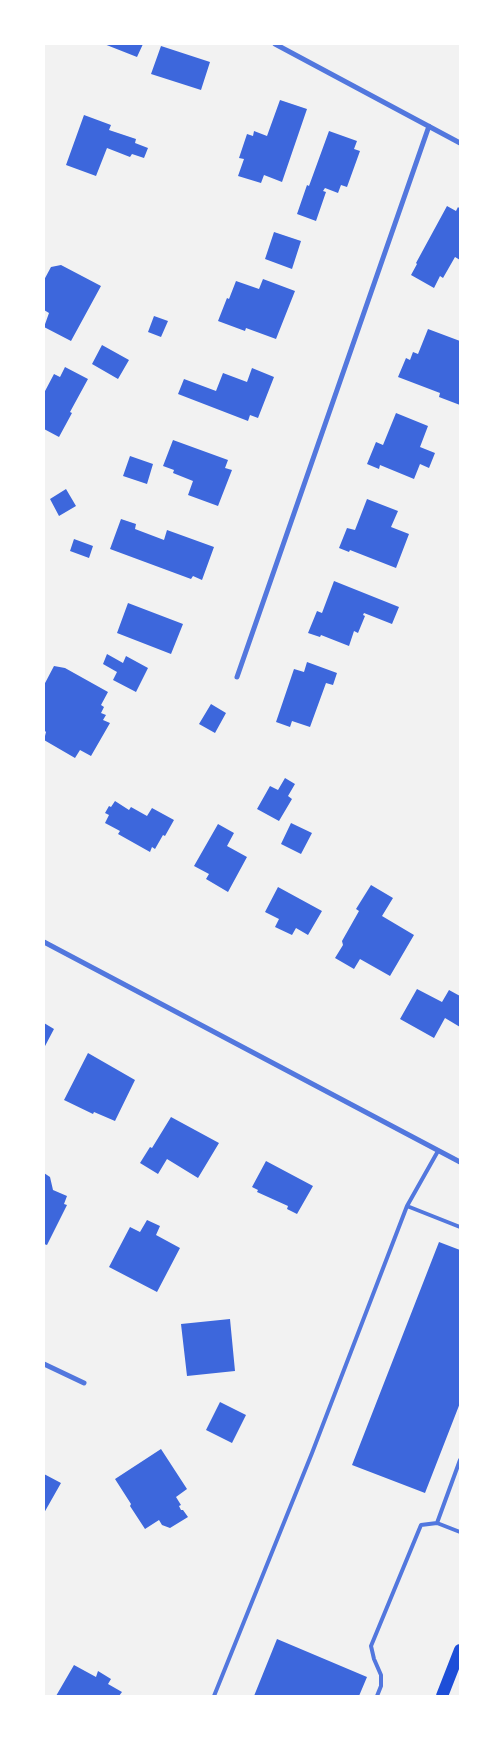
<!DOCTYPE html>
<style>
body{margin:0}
#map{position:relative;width:504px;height:1740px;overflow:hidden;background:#f2f2f2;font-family:Barlow,sans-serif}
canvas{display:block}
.frame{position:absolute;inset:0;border:45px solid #fff;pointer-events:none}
</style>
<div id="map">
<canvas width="504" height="1740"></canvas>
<div class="frame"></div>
</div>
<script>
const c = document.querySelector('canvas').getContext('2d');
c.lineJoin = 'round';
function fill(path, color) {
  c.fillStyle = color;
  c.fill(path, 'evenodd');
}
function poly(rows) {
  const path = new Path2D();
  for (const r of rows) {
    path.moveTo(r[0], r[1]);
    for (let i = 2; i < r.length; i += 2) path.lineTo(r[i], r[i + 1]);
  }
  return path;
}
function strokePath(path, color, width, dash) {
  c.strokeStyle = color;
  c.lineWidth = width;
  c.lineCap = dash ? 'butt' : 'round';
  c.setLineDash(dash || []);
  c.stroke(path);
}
const building = poly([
 [104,44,143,44,137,57],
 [161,46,210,62,201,90,151,74],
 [280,100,307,109,282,182,264,175,261,183,238,176,244,159,239,158,247,134,253,136,254,131,267,136],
 [84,115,111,125,109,130,136,139,135,143,148,148,144,158,132,154,130,157,107,148,96,176,66,165],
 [329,131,357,141,354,149,360,151,347,187,341,185,338,193,325,188,323,191,326,192,316,221,297,214,307,185,309,186],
 [447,206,456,211,458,207,460,209,460,260,455,257,443,278,440,276,434,288,411,275,417,264,416,263],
 [274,232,301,241,292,269,265,259],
 [61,265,101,286,71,341,44,327,49,313,44,310,44,280,51,267],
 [263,279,295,291,276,339,246,328,245,331,218,321,227,298,229,299,236,281,259,289],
 [154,316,168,321,161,337,148,332],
 [428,329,460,341,460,405,439,397,440,393,398,377,406,358,410,360,413,352,418,354],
 [102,345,129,360,118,379,92,364],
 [65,367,88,379,70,412,72,413,59,437,44,429,44,393,54,374,60,377],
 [252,368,274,377,258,418,250,415,248,421,178,394,184,379,216,391,223,373,247,382],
 [396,413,428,426,420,447,435,453,429,468,420,464,414,479,380,465,379,469,367,464,376,442,383,445],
 [173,440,228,460,225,468,232,470,218,506,188,495,193,481,173,473,174,470,163,466],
 [130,456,153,464,147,484,123,476],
 [66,489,76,506,59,516,50,499],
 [367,499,398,511,391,527,409,534,396,568,350,550,349,552,339,548,347,528,355,530],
 [121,519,136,524,135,529,164,540,167,530,214,547,202,580,193,576,191,579,110,549],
 [74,539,93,546,89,558,70,551],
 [334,581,399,607,392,624,364,613,363,615,365,616,358,633,354,631,349,646,321,635,320,637,308,633,317,611,322,613],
 [128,603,183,624,171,654,117,633],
 [107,654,123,663,126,656,148,668,136,692,113,680,117,672,103,664],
 [307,662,337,673,333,685,326,683,310,727,292,721,290,727,276,722,294,669,304,672],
 [54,666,65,668,108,692,101,705,104,707,101,713,106,715,103,720,110,723,91,756,80,750,75,758,44,740,46,732,44,730,44,685],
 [211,704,226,713,215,733,199,724],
 [285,778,295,784,288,796,292,799,279,821,257,809,270,786,278,790],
 [115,801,129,810,131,807,147,816,152,808,174,820,165,836,163,835,155,849,152,847,150,852,118,834,120,831,105,823,109,815,105,813,109,806,111,807],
 [291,823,312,833,301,854,281,844],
 [218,824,234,833,227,846,247,857,228,892,206,879,209,874,194,866],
 [371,885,393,898,382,916,414,935,390,976,360,959,354,969,335,958,343,945,342,941,359,911,356,909],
 [278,887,322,911,308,935,296,928,292,935,275,927,279,919,265,912],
 [417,989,442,1002,449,990,460,996,460,1027,445,1018,434,1038,400,1019],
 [44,1023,54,1029,44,1048],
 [88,1053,135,1080,115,1121,94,1112,93,1114,64,1100],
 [171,1117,219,1143,198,1178,167,1159,158,1174,140,1163,150,1147,152,1148],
 [266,1161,313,1186,297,1214,287,1209,288,1206,257,1192,258,1190,252,1187],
 [44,1173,50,1177,53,1190,67,1196,64,1204,67,1205,47,1245,44,1244],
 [147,1220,160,1226,156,1235,180,1248,157,1292,109,1267,130,1227,140,1232],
 [439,1242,460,1250,460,1403,425,1493,352,1465],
 [230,1319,235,1371,187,1376,181,1324],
 [220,1402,246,1415,232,1443,206,1430],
 [161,1449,187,1489,176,1497,181,1505,179,1506,181,1510,183,1510,188,1517,170,1528,162,1525,159,1520,145,1529,130,1506,131,1504,115,1479],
 [44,1474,61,1483,44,1513],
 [277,1639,367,1677,359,1696,254,1696],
 [74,1665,96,1677,98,1671,111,1679,108,1684,122,1692,119,1696,56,1696]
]);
const service = poly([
 [407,1206,460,1227],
 [437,1523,460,1460],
 [214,1696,312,1453,407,1206,438,1151],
 [377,1696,381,1686,381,1675,374,1659,371,1646,421,1525,437,1523,460,1532]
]);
const minor = poly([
 [275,44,460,143],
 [237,677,429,126],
 [44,942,460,1162],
 [44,1364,84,1383]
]);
const primary = poly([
 [442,1696,460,1650]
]);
fill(building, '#3d67dc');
strokePath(service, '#5277de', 4);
strokePath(minor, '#5277de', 5);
strokePath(primary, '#1d4ed8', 12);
</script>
